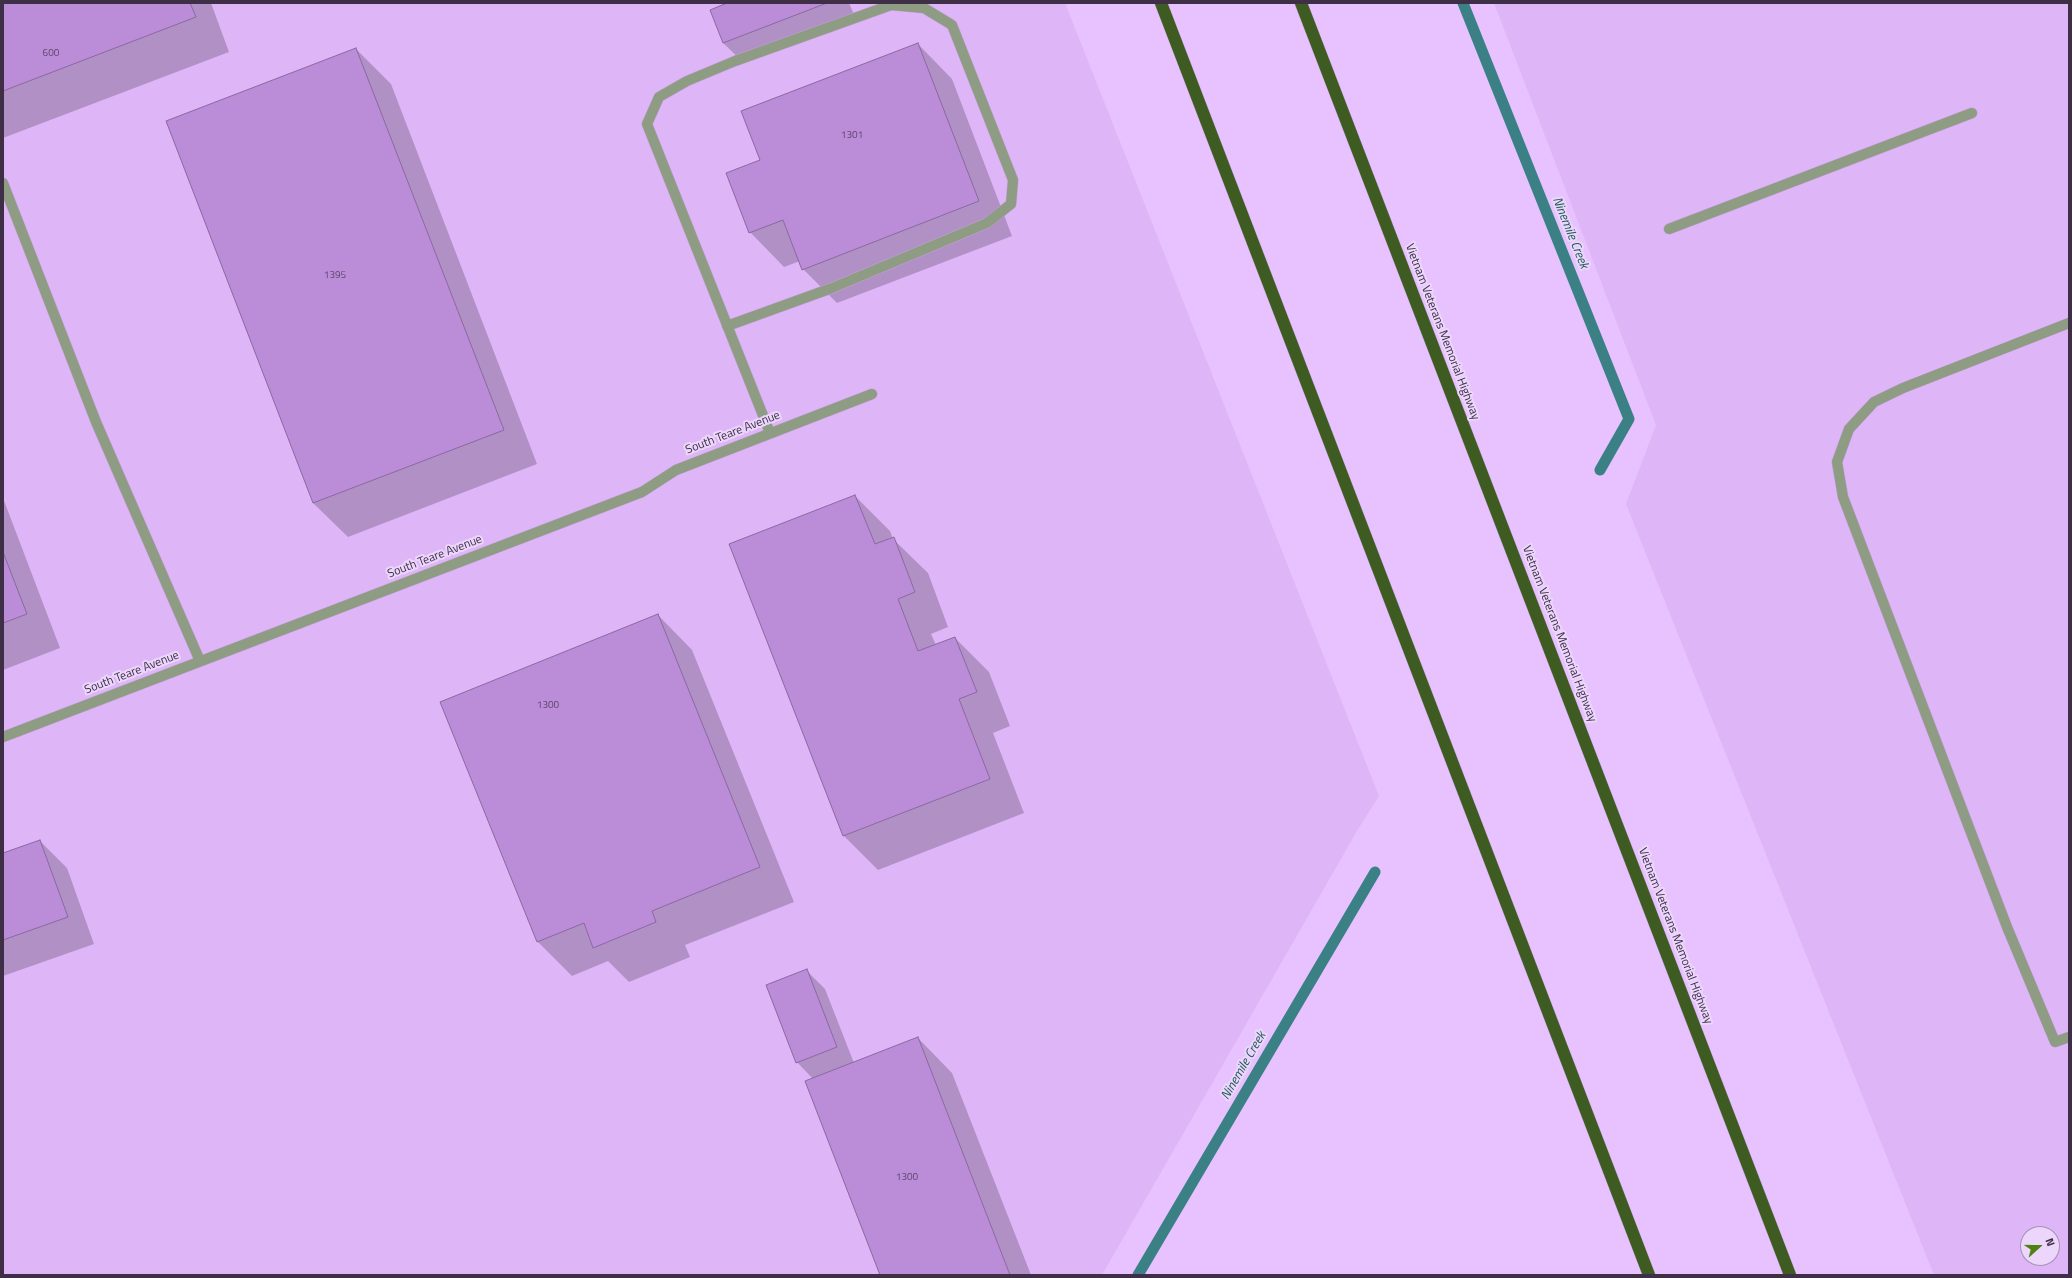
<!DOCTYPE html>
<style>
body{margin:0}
#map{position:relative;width:2072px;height:1278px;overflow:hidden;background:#e7c2ff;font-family:"Titillium Web",sans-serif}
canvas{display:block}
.frame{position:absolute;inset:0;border:4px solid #3e2f47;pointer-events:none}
.north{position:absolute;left:2020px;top:1226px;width:40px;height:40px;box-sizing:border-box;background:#ecd6fb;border:1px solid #a693b3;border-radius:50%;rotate:69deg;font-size:11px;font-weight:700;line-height:16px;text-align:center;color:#3e2f47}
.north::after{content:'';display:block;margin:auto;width:14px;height:18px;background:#4f8112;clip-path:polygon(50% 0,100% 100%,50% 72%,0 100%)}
</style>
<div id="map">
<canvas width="2072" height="1278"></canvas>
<div class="frame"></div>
<div class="north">N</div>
</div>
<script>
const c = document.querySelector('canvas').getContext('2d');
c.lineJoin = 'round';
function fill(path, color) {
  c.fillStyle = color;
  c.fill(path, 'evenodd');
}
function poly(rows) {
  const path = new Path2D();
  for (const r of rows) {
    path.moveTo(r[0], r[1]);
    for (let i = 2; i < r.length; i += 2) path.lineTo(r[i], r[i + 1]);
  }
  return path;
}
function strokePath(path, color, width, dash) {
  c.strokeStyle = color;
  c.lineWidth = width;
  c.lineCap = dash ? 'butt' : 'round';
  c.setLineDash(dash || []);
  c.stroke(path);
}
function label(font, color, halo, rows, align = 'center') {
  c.font = font + ' "Titillium Web",sans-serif';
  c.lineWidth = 4;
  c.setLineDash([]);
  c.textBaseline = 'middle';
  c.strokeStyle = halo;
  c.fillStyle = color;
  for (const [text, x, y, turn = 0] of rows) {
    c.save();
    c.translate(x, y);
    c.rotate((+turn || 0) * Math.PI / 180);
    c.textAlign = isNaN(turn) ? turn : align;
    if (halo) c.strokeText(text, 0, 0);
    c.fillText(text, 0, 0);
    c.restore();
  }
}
const built = poly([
 [3,3,1065,3,1379,796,1357,831,1102,1275,3,1275],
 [1494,3,2069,3,2069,1275,1934,1275,1626,504,1656,425],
 [2028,1234,2052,1234,2052,1258,2028,1258]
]);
const shadow = poly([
 [3,3,211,3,229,52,3,138],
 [721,3,849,3,855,17,742,61,723,43,723,5],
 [918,44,952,79,1012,236,837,303,803,269,800,261,784,267,750,232,761,161],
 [356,49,391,84,537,464,348,537,313,503],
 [855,496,890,531,893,539,928,573,948,627,931,634,936,645,955,638,989,672,1010,726,993,733,1024,813,878,870,844,836],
 [3,498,60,648,3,670],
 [658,615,692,650,794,902,685,945,690,957,629,982,608,961,572,976,538,942],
 [40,841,67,868,94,944,3,976,3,854],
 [807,971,825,989,854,1063,918,1038,952,1073,1031,1275,881,1275,813,1079,797,1062]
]);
const stream = poly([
 [1463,3,1629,419,1600,470],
 [1138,1275,1375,872]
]);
const building = poly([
 [3,3,190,3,196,17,3,91,3,3],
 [727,3,827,3,723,43,710,10,727,3],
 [918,43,979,201,802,270,783,220,749,233,726,173,760,160,741,111,918,43],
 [356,48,504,430,313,503,166,121,356,48],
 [855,495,875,544,894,537,915,592,898,599,918,651,955,637,977,692,959,699,990,779,843,836,729,544,855,495],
 [3,552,27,614,3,623,3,552],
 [658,614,760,867,652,911,656,922,593,948,584,923,537,942,440,702,658,614],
 [40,840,68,917,3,940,3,853,40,840],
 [807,969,837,1047,796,1063,766,985,807,969],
 [918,1037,1010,1275,880,1275,805,1081,918,1037]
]);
const lane = poly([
 [3,183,96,422,200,661],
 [1669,229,1972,113],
 [2069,323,1903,388,1874,402,1849,429,1837,462,1843,497,2007,927,2055,1042,2069,1037],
 [727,326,832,288,987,223,1011,204,1013,180,952,25,924,8,891,5,735,61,687,81,659,97,647,124,770,433]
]);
const street = poly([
 [3,737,642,492,676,470,872,394]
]);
const highway = poly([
 [1161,3,1649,1275],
 [1301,3,1790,1275]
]);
const numberNames = [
 ["600",51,54],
 ["1301",852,136],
 ["1395",335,276],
 ["1300",548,706],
 ["1300",907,1178]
];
const streetNames = [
 ["Vietnam Veterans Memorial Highway",1442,332,69],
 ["South Teare Avenue",733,433,-21],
 ["South Teare Avenue",435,557,-21],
 ["Vietnam Veterans Memorial Highway",1559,634,69],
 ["South Teare Avenue",132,673,-21],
 ["Vietnam Veterans Memorial Highway",1675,936,69]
];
const waterNames = [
 ["Ninemile Creek",1570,233,68],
 ["Ninemile Creek",1244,1066,-60]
];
fill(built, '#deb5f7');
fill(shadow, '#0003');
strokePath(stream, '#3a8085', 11);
fill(building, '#bb8cd8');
strokePath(building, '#8c69a1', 1);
strokePath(lane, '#c2a2d7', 11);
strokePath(street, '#c2a2d7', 11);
strokePath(highway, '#c2a2d7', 13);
strokePath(lane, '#8d9c82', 10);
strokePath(street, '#8d9c82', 10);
strokePath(highway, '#3e5c22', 12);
label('10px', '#5d466b', null, numberNames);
label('12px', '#3e2f47', '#ecd6fb', streetNames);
label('italic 13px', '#215b5a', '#ecd6fb', waterNames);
</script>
